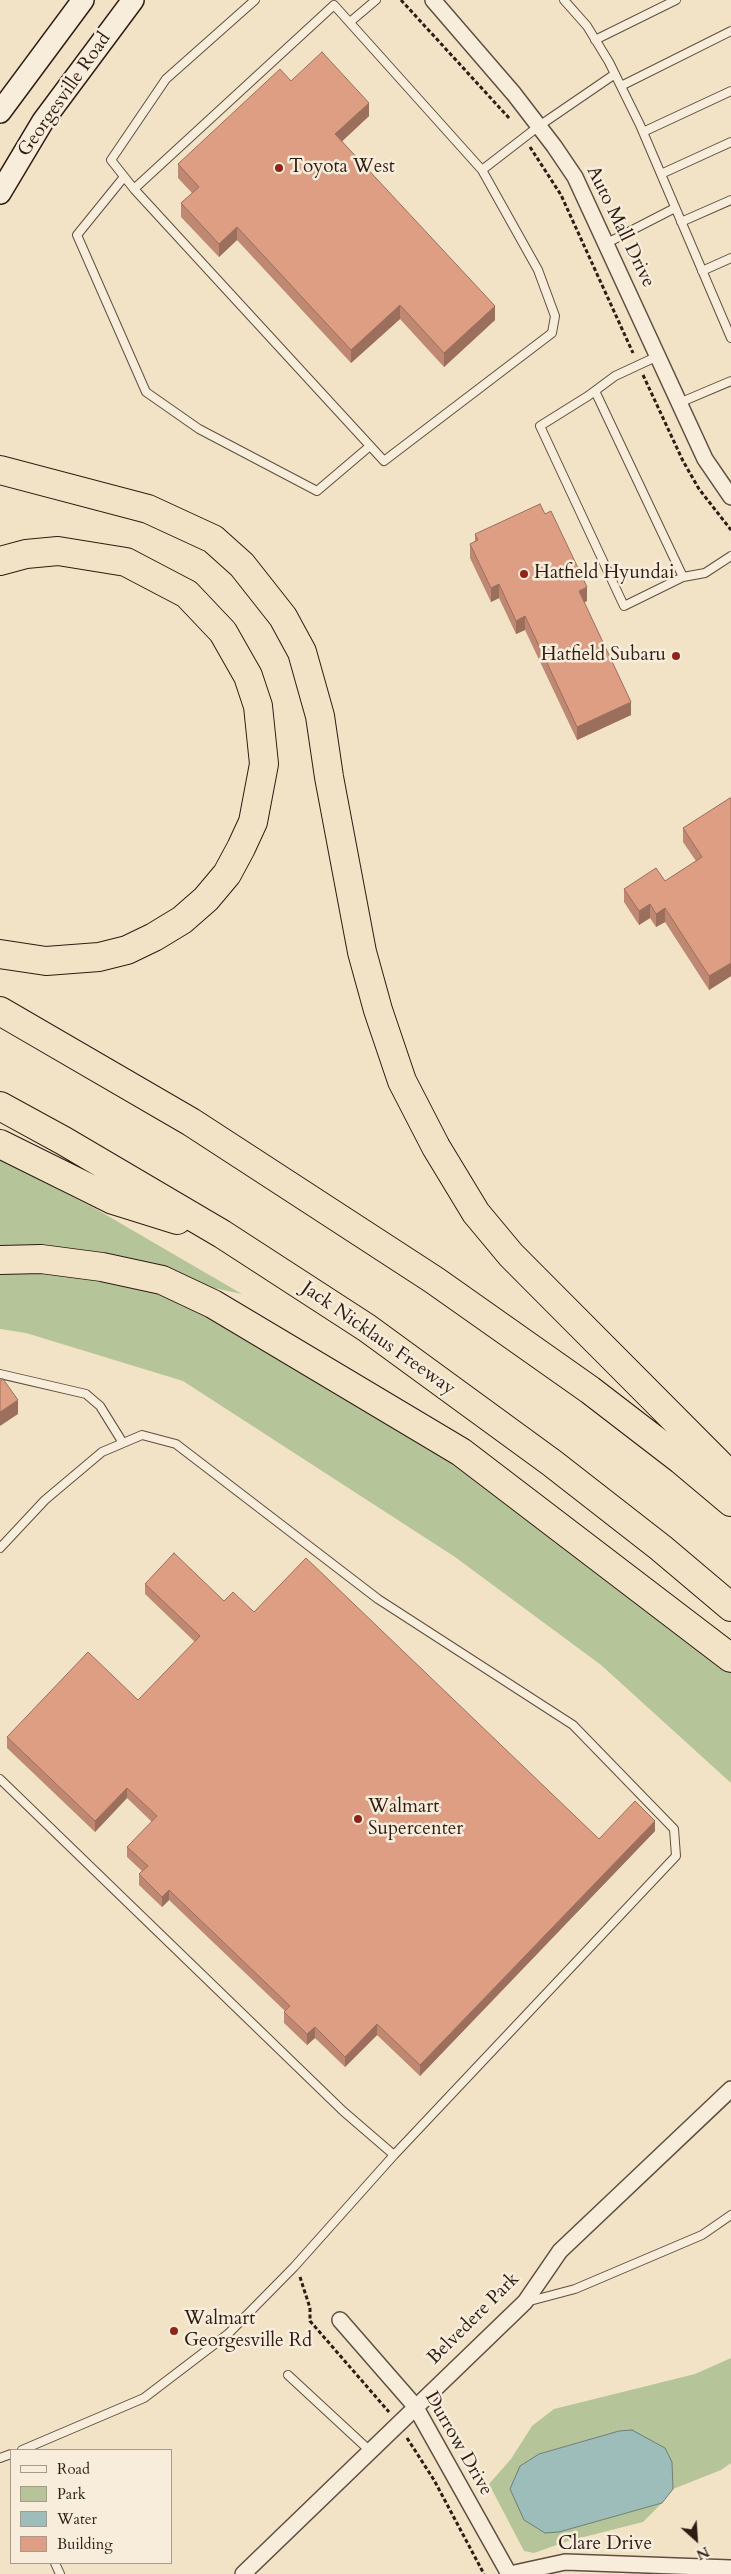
<!DOCTYPE html>
<style>
body{margin:0}
#map{position:relative;width:731px;height:2574px;overflow:hidden;background:#f2e3c6;font-family:Cardo,serif}
canvas{display:block}
.legend{position:absolute;left:10px;top:2449px;width:162px;height:115px;box-sizing:border-box;background:#f7edda;border:1px solid #a7998b;margin:0;padding:6px 9px;list-style:none;font-size:15px;color:#2f1c14}
.legend li{display:flex;align-items:center;gap:10px;height:25px}
.legend b{width:25px;border:1px solid #a7998b}
.north{position:absolute;left:671px;top:2514px;width:50px;height:50px;-webkit-text-stroke:4px #f7edda;paint-order:stroke;rotate:154deg;font-size:14px;font-weight:700;line-height:20px;text-align:center;color:#2f1c14}
.north::after{content:'';display:block;margin:auto;width:18px;height:22px;background:#2f1c14;clip-path:polygon(50% 0,100% 100%,50% 72%,0 100%)}
</style>
<div id="map">
<canvas width="731" height="2574"></canvas>
<ul class="legend">
<li><b style="height:6px;background:#f7edda"></b>Road</li>
<li><b style="height:14px;background:#b6c599"></b>Park</li>
<li><b style="height:14px;background:#9cbdb9"></b>Water</li>
<li><b style="height:14px;background:#dd9e84"></b>Building</li>
</ul>
<div class="north">N</div>
</div>
<script>
const c = document.querySelector('canvas').getContext('2d');
c.lineJoin = 'round';
function fill(path, color) {
  c.fillStyle = color;
  c.fill(path, 'evenodd');
}
function poly(rows) {
  const path = new Path2D();
  for (const r of rows) {
    path.moveTo(r[0], r[1]);
    for (let i = 2; i < r.length; i += 2) path.lineTo(r[i], r[i + 1]);
  }
  return path;
}
function strokePath(path, color, width, dash) {
  c.strokeStyle = color;
  c.lineWidth = width;
  c.lineCap = dash ? 'butt' : 'round';
  c.setLineDash(dash || []);
  c.stroke(path);
}
function label(font, color, halo, rows, align = 'center') {
  c.font = font + ' Cardo,serif';
  c.lineWidth = 5;
  c.setLineDash([]);
  c.textBaseline = 'middle';
  c.strokeStyle = halo;
  c.fillStyle = color;
  for (const [text, x, y, turn = 0] of rows) {
    c.save();
    c.translate(x, y);
    c.rotate((+turn || 0) * Math.PI / 180);
    c.textAlign = isNaN(turn) ? turn : align;
    if (halo) c.strokeText(text, 0, 0);
    c.fillText(text, 0, 0);
    c.restore();
  }
}
const green = poly([
 [0,1160,96,1209,242,1294,186,1282,0,1250],
 [0,1269,54,1271,128,1282,195,1305,414,1436,575,1550,731,1673,731,1783,601,1665,455,1557,183,1381,26,1333,0,1329],
 [731,2358,731,2463,721,2470,673,2489,672,2462,632,2430,619,2431,539,2454,559,2532,662,2503,643,2522,568,2541,534,2553,524,2551,489,2484,511,2459,532,2426,554,2409,695,2374]
]);
const water = poly([
 [632,2430,665,2448,672,2462,673,2489,662,2503,559,2532,545,2533,524,2520,510,2489,520,2466,539,2454,619,2431,632,2430]
]);
const path = poly([
 [401,0,509,118],
 [530,147,561,195,633,353],
 [643,375,683,461,699,489,731,530],
 [300,2277,310,2308,310,2321,389,2412],
 [407,2438,434,2480,484,2574]
]);
const service = poly([
 [564,0,587,26,609,62,640,125,731,338],
 [350,22,376,0],
 [595,40,676,0],
 [621,86,731,31],
 [643,132,731,91],
 [482,170,334,5,134,189,384,461,552,333,555,316,538,270,482,170,539,126,615,74],
 [661,174,731,142],
 [124,177,77,235,146,392,199,429,317,491,370,446],
 [134,189,111,160,166,79,255,0],
 [681,222,731,200],
 [607,243,675,208],
 [702,271,731,258],
 [658,356,615,376,588,396,540,426,624,606,683,577,705,573,731,556],
 [595,391,683,577],
 [679,403,731,381],
 [0,1374,86,1394,100,1406,123,1443],
 [0,1548,45,1500,102,1452,142,1435,176,1444,378,1599,573,1725,674,1829,676,1856,394,2155,294,2267,228,2334,144,2398,22,2450],
 [0,1779,343,2111,394,2155],
 [526,2302,575,2289,702,2235,731,2215],
 [288,2375,369,2450],
 [0,2458,11,2454],
 [55,2563,60,2574]
]);
const minor = poly([
 [433,0,514,94,554,146,575,177,705,459,731,497],
 [340,2320,415,2406,509,2574],
 [243,2574,525,2302,560,2251,731,2089],
 [510,2574,565,2562,731,2568]
]);
const secondary = poly([
 [0,112,83,0],
 [0,193,43,121,133,0]
]);
const motorway = poly([
 [0,470,148,509,213,539,242,565,283,617,302,652,320,716,329,777,362,952,378,1010,402,1081,436,1147,476,1213,511,1255,731,1476],
 [0,561,26,554,58,551,126,562,187,594,223,632,248,676,258,706,264,764,253,822,241,848,227,874,206,899,182,920,154,937,127,950,99,957,46,961,0,954],
 [0,1011,191,1122,434,1280,590,1390,681,1460,731,1502],
 [0,1106,64,1141,222,1234,367,1328,552,1463,661,1548,731,1607],
 [0,1144,113,1200,177,1220],
 [0,1260,41,1259,102,1267,162,1280,213,1304,461,1452,731,1658]
]);
const wall = poly([
 [291,81,369,116,342,141,495,320,444,367,400,319,351,363,237,240,219,257,181,217,181,203,192,193,178,178,178,164],
 [475,534,587,601,584,602,631,715,577,740,525,630,516,634,499,598,491,602,470,558,470,544,475,542],
 [731,799,731,976,709,990,665,922,656,927,650,918,639,925,624,902,624,889,665,881,696,861,683,842,683,828],
 [145,1584,224,1601,254,1612,599,1839,655,1831,420,2076,377,2035,345,2067,315,2038,307,2045,284,2023,284,2012,285,2011,169,1900,162,1907,139,1885,139,1874,142,1871,127,1857,127,1847,152,1822,127,1798,95,1832,7,1748,7,1737,138,1700,195,1642,145,1594]
]);
const shadedWall = poly([
 [369,103,369,116,335,148,335,134],
 [237,227,237,240,219,257,219,244],
 [400,305,400,319,351,363,351,350],
 [495,306,495,320,444,367,444,353],
 [499,584,499,598,491,602,491,588],
 [587,587,587,601,579,605,579,591],
 [525,616,525,630,516,634,516,621],
 [631,702,631,715,577,740,577,727],
 [650,904,650,918,639,925,639,911],
 [665,908,665,922,656,927,656,914],
 [731,963,731,976,709,990,709,976],
 [18,1400,18,1414,0,1426,0,1412],
 [127,1788,127,1798,95,1832,95,1821],
 [655,1821,655,1831,420,2076,420,2065],
 [169,1890,169,1900,162,1907,162,1897],
 [377,2024,377,2035,345,2067,345,2057],
 [315,2027,315,2038,307,2045,307,2034]
]);
const building = poly([
 [322,52,369,103,335,134,495,306,444,353,400,305,351,350,237,227,219,244,181,203,199,187,178,164,280,69,291,81,322,52],
 [540,504,545,514,551,511,587,587,579,591,631,702,577,727,525,616,516,621,499,584,491,588,470,544,478,540,475,534,540,504],
 [730,798,731,799,731,963,709,976,665,908,656,914,650,904,639,911,624,889,656,868,665,881,702,857,683,828,730,798],
 [3,1379,18,1400,0,1412,0,1381,3,1379],
 [174,1553,224,1601,233,1592,254,1612,306,1558,599,1839,635,1801,655,1821,420,2065,377,2024,345,2057,315,2027,307,2034,284,2012,290,2006,169,1890,162,1897,139,1874,148,1866,127,1847,157,1816,127,1788,95,1821,7,1737,88,1652,138,1700,200,1636,145,1584,174,1553]
]);
const markers = [
 [279,168,5,"#8f2418"],
 [524,574,5,"#8f2418"],
 [676,656,5,"#8f2418"],
 [358,1819,5,"#8f2418"],
 [174,2331,5,"#8f2418"]
];
const streetNames = [
 ["Georgesville Road",65,95,-55],
 ["Auto Mall Drive",620,227,64],
 ["Jack Nicklaus Freeway",378,1339,35],
 ["Belvedere Park",474,2319,-45],
 ["Durrow Drive",458,2444,60],
 ["Clare Drive",605,2545]
];
const poiNames = [
 ["Toyota West",289,168],
 ["Hatfield Hyundai",534,574],
 ["Hatfield Subaru",666,656,"right"],
 ["Walmart",368,1808],
 ["Supercenter",368,1830],
 ["Walmart",184,2320],
 ["Georgesville Rd",184,2342]
];
fill(green, '#b6c599');
fill(water, '#9cbdb9');
strokePath(water, '#707d77', 1);
strokePath(service, '#604e40', 10);
strokePath(minor, '#604e40', 18);
strokePath(secondary, '#2f1c14', 24);
strokePath(motorway, '#2f1c14', 30);
strokePath(path, '#2f1c14', 3, [4, 2.5]);
strokePath(service, '#f7edda', 8);
strokePath(minor, '#f7edda', 15);
strokePath(secondary, '#f7edda', 21);
strokePath(motorway, '#f2e3c6', 28);
fill(wall, '#be8872');
fill(shadedWall, '#9b6f5c');
fill(building, '#dd9e84');
strokePath(building, '#9b6f5c', 1);
for (const [x, y, r, color] of markers) {
  const dot = new Path2D();
  dot.arc(x, y, r, 0, 2 * Math.PI);
  c.fillStyle = color;
  c.fill(dot);
  strokePath(dot, '#f7edda', 2);
}
label('19px', '#2f1c14', '#f7edda', streetNames);
label('19px', '#2f1c14', '#f7edda', poiNames, 'left');
</script>
